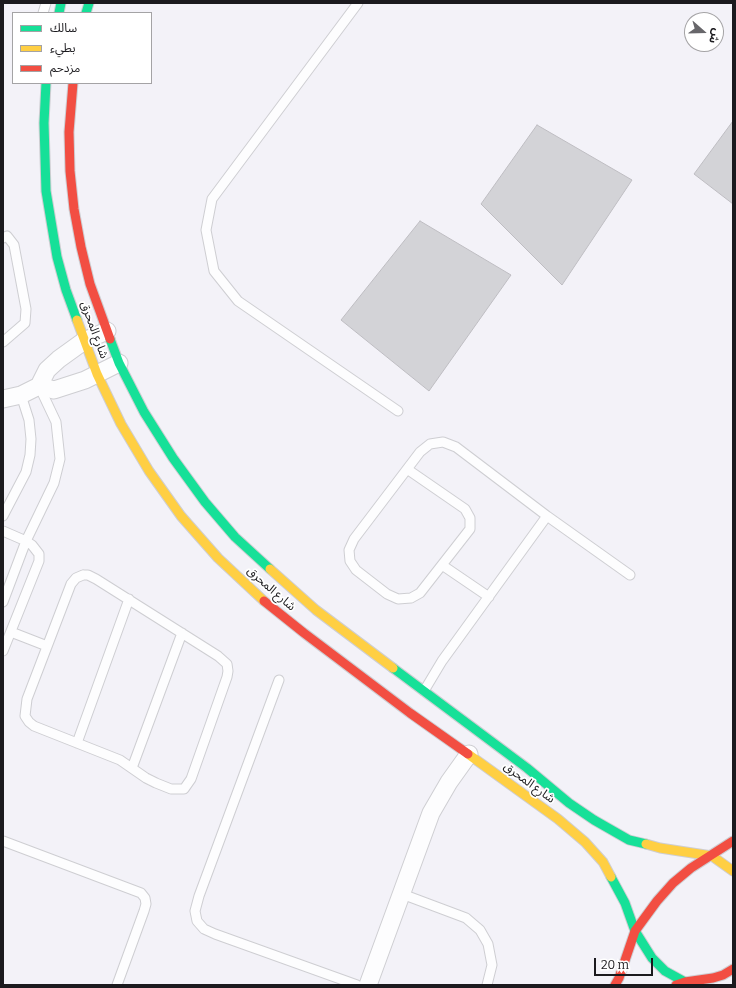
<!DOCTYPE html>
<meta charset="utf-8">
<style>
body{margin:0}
#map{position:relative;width:736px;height:988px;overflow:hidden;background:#f3f2f8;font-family:Bitter,"Noto Sans Arabic",serif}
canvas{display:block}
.frame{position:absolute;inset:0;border:4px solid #1b1a1e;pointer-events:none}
.legend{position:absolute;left:12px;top:12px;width:140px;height:72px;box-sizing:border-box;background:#fff;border:1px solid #a4a3a5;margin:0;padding:5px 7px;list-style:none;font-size:12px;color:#1b1a1e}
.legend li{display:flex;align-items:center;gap:8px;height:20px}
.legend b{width:20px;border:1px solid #a4a3a5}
.north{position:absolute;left:684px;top:12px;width:40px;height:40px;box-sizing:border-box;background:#fff;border:1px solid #a4a3a5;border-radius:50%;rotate:110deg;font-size:11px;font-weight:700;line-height:16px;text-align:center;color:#1b1a1e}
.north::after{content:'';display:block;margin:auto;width:14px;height:18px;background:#67666a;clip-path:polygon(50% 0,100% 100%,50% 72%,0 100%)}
.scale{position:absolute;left:594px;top:958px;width:59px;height:18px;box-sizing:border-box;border:2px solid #1b1a1e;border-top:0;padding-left:5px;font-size:12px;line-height:14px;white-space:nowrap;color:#1b1a1e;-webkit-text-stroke:3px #fff;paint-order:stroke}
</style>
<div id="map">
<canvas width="736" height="988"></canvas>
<div class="frame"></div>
<ul class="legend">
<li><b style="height:5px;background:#16e098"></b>سالك</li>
<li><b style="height:5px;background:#ffcf43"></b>بطيء</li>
<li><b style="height:5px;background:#f24e42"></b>مزدحم</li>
</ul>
<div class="north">ش</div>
<div class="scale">20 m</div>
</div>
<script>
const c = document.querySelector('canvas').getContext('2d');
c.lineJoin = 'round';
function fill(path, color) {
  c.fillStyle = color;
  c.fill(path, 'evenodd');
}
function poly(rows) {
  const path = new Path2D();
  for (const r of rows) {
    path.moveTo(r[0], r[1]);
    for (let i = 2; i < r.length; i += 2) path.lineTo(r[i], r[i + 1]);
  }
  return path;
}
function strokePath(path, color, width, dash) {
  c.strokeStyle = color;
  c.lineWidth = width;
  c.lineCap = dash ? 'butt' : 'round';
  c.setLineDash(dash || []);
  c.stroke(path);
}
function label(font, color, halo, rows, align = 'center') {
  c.font = font + ' Bitter,"Noto Sans Arabic",serif';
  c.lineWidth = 3.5;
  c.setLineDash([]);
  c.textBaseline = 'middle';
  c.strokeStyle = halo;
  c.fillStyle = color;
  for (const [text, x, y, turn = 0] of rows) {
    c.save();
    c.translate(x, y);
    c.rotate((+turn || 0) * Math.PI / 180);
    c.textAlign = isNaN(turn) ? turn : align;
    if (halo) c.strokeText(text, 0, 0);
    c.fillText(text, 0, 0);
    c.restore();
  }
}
const building = poly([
 [733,121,733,204,694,174,733,121],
 [537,125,632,180,562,285,481,204,537,125],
 [420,221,511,275,429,391,341,320,420,221]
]);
const lane = poly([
 [358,3,212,199,206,230,214,271,238,301,398,411],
 [43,13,46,3],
 [3,238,7,236,14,245,26,309,25,323,3,342],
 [407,469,465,509,470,518,470,529,420,593,411,598,398,599,387,594,356,570,350,561,349,550,354,539,420,452,430,444,443,442,456,447,547,516,630,575],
 [3,516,26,472,30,455,31,439,29,420,21,395],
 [3,531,26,541,32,545,39,554,39,561,3,651],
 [442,565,489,597],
 [83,575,88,575,96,579,218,656,227,664,228,671,227,677,191,779,184,789,171,789,156,783,146,778,120,760,34,726,29,722,25,716,27,699,71,584,76,578,83,575],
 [3,602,26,541,54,483,60,459,56,422,39,386],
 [11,632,47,646],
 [279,680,199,896,195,911,197,921,204,929,215,934,357,985],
 [424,691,442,661,547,516],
 [77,743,129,599],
 [132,768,182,633],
 [3,841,141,893,145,898,146,904,144,911,117,985],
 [402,894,466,918,480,930,488,944,492,965,487,985]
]);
const street = poly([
 [39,386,54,390,85,380,119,363],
 [3,399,21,395,39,386,47,370,59,359,84,341,107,331],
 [368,985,431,813,449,782,469,754]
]);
const fast = poly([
 [59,13,61,3],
 [86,13,89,3],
 [46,83,44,123,46,191,57,257,66,290,77,320],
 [110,339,119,363,144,412,173,458,205,502,235,537,270,569],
 [393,668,527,768,569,803,594,820,629,840,646,844],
 [611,877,625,903,635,931,652,958,665,971,685,982]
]);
const slow = poly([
 [77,320,97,374,121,424,149,471,181,516,218,558,264,601],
 [270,569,316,610,393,668],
 [468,754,558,819,585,842,603,862,611,877],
 [646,844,660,848,712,856,733,871]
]);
const jam = poly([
 [73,83,69,132,70,171,74,209,81,247,90,284,110,339],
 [264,601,304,633,410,713,468,754],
 [615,985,619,978,635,931,657,901,673,883,691,868,733,841],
 [676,985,685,982,713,978,723,975,733,969]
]);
const streetNames = [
 ["شارع المحرق",94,330,70],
 ["شارع المحرق",271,589,41],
 ["شارع المحرق",529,783,36]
];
fill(building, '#d3d3d7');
strokePath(building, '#bebdc2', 1);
strokePath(lane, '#ceced2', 11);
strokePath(street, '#ceced2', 19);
strokePath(fast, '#ceced2', 11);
strokePath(slow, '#ceced2', 11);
strokePath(jam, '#ceced2', 11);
strokePath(lane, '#fdfdfe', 9);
strokePath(street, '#fdfdfe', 17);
strokePath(fast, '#16e098', 9);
strokePath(slow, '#ffcf43', 9);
strokePath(jam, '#f24e42', 9);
label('12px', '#1b1a1e', '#fff', streetNames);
</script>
